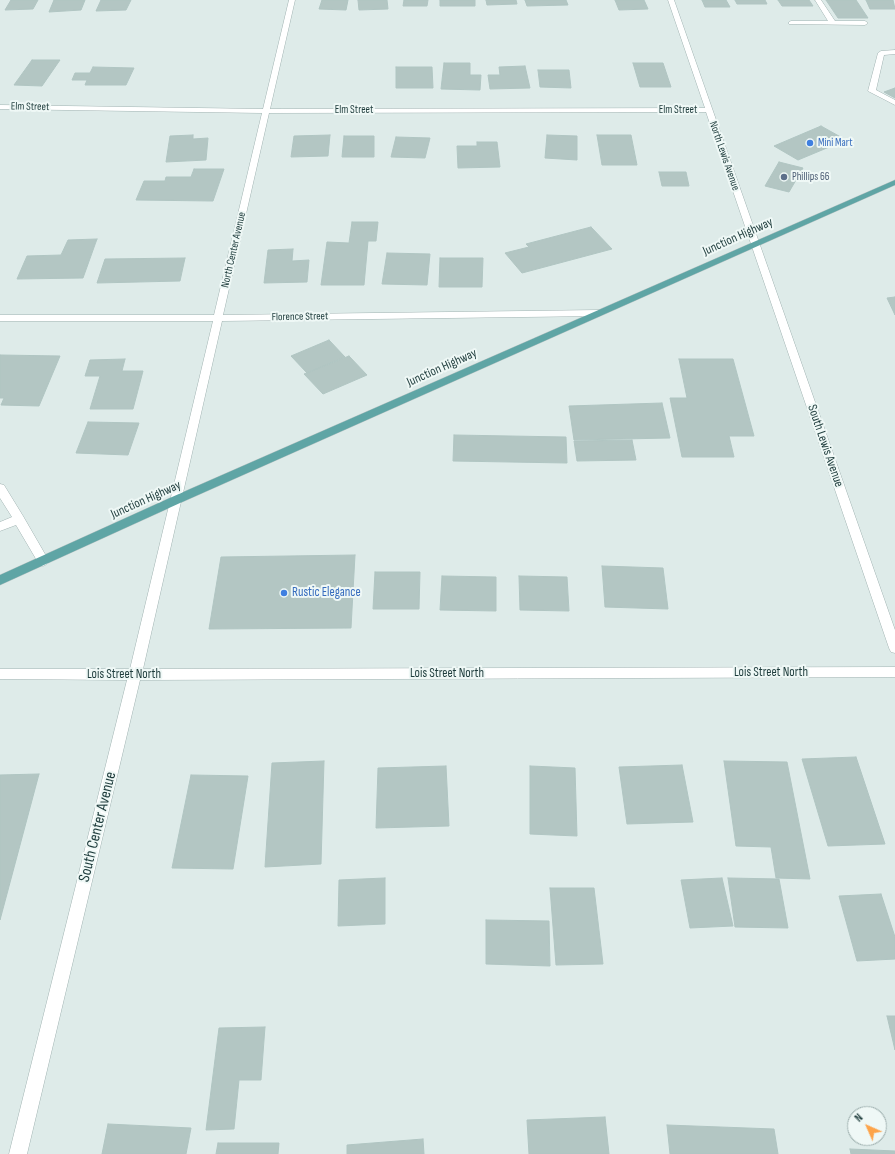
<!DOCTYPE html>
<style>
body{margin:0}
#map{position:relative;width:895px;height:1154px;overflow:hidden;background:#deebe9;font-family:"Sofia Sans Condensed",sans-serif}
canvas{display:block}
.north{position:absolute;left:847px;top:1106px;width:40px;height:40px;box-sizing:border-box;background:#eff8f6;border:1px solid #9badac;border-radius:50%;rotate:315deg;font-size:11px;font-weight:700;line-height:16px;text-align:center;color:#1e3c3c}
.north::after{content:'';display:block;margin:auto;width:14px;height:18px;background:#fda44a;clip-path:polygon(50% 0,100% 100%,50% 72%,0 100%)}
</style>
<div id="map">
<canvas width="895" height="1154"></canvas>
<div class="north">N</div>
</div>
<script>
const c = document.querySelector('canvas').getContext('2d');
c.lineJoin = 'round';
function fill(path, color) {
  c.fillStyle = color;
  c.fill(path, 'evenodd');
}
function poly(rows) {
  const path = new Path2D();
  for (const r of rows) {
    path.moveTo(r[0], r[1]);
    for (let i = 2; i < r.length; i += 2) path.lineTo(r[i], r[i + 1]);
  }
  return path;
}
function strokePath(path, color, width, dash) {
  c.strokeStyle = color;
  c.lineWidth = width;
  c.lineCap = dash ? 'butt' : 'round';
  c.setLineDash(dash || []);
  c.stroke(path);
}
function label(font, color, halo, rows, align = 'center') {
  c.font = font + ' "Sofia Sans Condensed",sans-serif';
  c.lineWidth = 4;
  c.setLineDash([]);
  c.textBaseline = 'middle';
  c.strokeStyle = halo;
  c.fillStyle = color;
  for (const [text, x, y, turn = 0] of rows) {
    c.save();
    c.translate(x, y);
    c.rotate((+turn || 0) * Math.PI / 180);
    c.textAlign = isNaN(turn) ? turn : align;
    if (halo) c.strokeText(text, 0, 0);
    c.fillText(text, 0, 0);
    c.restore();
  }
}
const building = poly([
 [11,0,38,0,33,9,5,10,11,0],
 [54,0,85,0,81,10,49,12,54,0],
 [101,0,131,0,126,10,96,11,101,0],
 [322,0,348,0,346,10,319,9,322,0],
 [358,0,387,0,388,9,359,10,358,0],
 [404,0,428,0,427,6,403,6,404,0],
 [440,0,475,0,475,6,440,6,440,0],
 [486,0,516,0,517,4,487,5,486,0],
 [525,0,566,0,568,5,527,6,525,0],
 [615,0,644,0,648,9,619,10,615,0],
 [702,0,726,0,730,7,705,7,702,0],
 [735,0,765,0,767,4,737,4,735,0],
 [778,0,809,0,813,6,782,6,778,0],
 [826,0,856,0,868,18,838,18,826,0],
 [866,0,893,0,895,9,870,9,866,0],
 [32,60,60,60,42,86,14,85,32,60],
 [444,63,470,63,470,75,481,75,480,90,441,89,444,63],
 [633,63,663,63,671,87,640,87,633,63],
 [525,66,530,88,490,89,488,75,500,75,499,67,525,66],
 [93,67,134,68,126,85,85,85,87,80,72,80,75,73,90,73,93,67],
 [396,67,432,67,433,88,396,88,396,67],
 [538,70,569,70,571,88,540,87,538,70],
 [895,88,895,98,884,92,895,88],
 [821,126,846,140,798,160,774,146,821,126],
 [193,135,193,139,208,138,206,160,166,162,170,136,193,135],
 [330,135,328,156,291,157,294,136,330,135],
 [547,135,577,136,577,160,545,158,547,135],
 [597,135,631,135,637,165,602,165,597,135],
 [344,136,374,136,374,157,342,157,344,136],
 [396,137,430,138,425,158,391,157,396,137],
 [477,142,497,142,500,167,458,168,457,146,477,146,477,142],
 [779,162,803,168,789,192,765,186,779,162],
 [194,169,224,169,213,201,136,200,144,181,165,181,166,177,191,177,194,169],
 [659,172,686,172,689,186,662,186,659,172],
 [352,222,378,222,376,241,368,241,364,285,321,285,327,242,349,243,352,222],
 [591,227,612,249,522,273,505,253,529,247,526,244,591,227],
 [97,239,83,278,17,279,27,256,61,255,68,240,97,239],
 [293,249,292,261,309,260,307,282,264,283,268,250,293,249],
 [387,253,430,254,427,285,382,284,387,253],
 [185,258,180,281,97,283,105,259,185,258],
 [440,258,483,258,482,287,439,287,440,258],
 [895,297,895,315,887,298,895,297],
 [329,340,345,357,307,373,291,356,329,340],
 [0,355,60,356,39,406,1,405,4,398,0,398,0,355],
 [349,356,367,375,323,394,304,374,349,356],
 [125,359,122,371,143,371,133,409,90,409,100,376,85,376,90,360,125,359],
 [679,359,733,359,754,436,729,436,734,457,682,457,670,398,687,398,679,359],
 [662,403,670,438,574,440,569,406,662,403],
 [88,422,139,423,128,455,76,453,88,422],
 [454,435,566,437,567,463,453,461,454,435],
 [632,440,636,460,577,461,574,441,632,440],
 [355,555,351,628,209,629,221,557,355,555],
 [602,566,663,568,668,609,605,607,602,566],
 [375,572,420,572,419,609,373,609,375,572],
 [442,576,496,577,496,611,440,610,442,576],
 [519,576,567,577,569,611,520,610,519,576],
 [856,757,885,844,828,846,802,759,856,757],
 [324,761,321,864,265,867,272,763,324,761],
 [724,761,787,762,810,879,776,878,771,847,736,846,724,761],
 [682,765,693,822,627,824,619,767,682,765],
 [446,766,449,826,376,828,378,768,446,766],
 [530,766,575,768,577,836,530,834,530,766],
 [39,774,0,920,0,775,39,774],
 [191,775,248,776,233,869,172,868,191,775],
 [385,878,385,924,338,926,339,880,385,878],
 [722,878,733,926,690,928,681,880,722,878],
 [728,878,779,879,788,928,735,927,728,878],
 [550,888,594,888,603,964,556,965,550,888],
 [881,894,895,937,895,959,857,961,839,896,881,894],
 [486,920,549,921,550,966,486,964,486,920],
 [887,1016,895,1016,895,1050,887,1016],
 [265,1027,261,1080,239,1080,234,1129,206,1130,219,1028,265,1027],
 [605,1117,609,1154,529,1154,527,1120,605,1117],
 [108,1124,191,1128,186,1154,102,1154,108,1124],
 [667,1125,774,1129,778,1154,670,1154,667,1125],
 [423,1139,424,1154,347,1154,347,1145,423,1139],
 [218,1143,279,1143,278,1154,216,1154,218,1143],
 [850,1149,895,1151,895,1154,851,1154,850,1149]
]);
const minor = poly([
 [289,0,295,0,270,109,705,108,668,0,674,0,895,630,895,653,891,652,889,648,706,112,269,113,223,315,599,310,604,313,599,316,222,321,143,669,895,667,895,677,140,680,27,1154,9,1154,127,680,0,679,0,669,130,669,213,321,0,321,0,315,214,315,262,113,0,109,0,105,263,109,289,0],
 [815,0,821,0,835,21,865,21,868,23,865,25,789,24,789,22,791,21,828,21,815,0],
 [895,50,895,54,884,55,876,90,895,100,895,105,868,91,878,53,881,51,895,50],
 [0,484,4,485,23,516,49,561,47,564,43,566,39,564,16,525,0,531,0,522,12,517,0,498,0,484]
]);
const major = poly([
 [895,180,895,185,180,503,0,585,0,575,172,497,895,180]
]);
const markers = [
 [810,143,4,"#3f7fe0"],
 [784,177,4,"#5c6f8a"],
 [284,593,4,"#3f7fe0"]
];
const farStreetnames = [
 ["Elm Street",30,107,1],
 ["Elm Street",354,110],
 ["Elm Street",678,110],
 ["North Lewis Avenue",724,156,71],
 ["North Center Avenue",234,250,-77],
 ["Florence Street",300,317,-1]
];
const farShopnames = [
 ["Mini Mart",818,143]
];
const farServicenames = [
 ["Phillips 66",792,177]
];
const streetNames = [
 ["Junction Highway",738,237,-24],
 ["Junction Highway",442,368,-24],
 ["South Lewis Avenue",825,446,71],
 ["Junction Highway",146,500,-24],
 ["Lois Street North",771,673],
 ["Lois Street North",447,674],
 ["Lois Street North",124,675]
];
const shopNames = [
 ["Rustic Elegance",292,593]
];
const nearStreetnames = [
 ["South Center Avenue",98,827,-76]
];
fill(building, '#b3c6c3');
strokePath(building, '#b0c5c2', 1);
strokePath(minor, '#a1b3b2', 1);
strokePath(major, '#c0c8c8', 1);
fill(minor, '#fff');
fill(major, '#5fa5a5');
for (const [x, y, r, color] of markers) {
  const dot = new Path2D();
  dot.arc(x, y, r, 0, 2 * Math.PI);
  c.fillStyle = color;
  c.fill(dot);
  strokePath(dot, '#eff8f6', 1.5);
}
label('11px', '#1e3c3c', '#eff8f6', farStreetnames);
label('11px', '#366cbe', '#eff8f6', farShopnames, 'left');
label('11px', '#4e5e75', '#eff8f6', farServicenames, 'left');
label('13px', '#1e3c3c', '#eff8f6', streetNames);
label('13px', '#366cbe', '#eff8f6', shopNames, 'left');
label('16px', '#1e3c3c', '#eff8f6', nearStreetnames);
</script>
